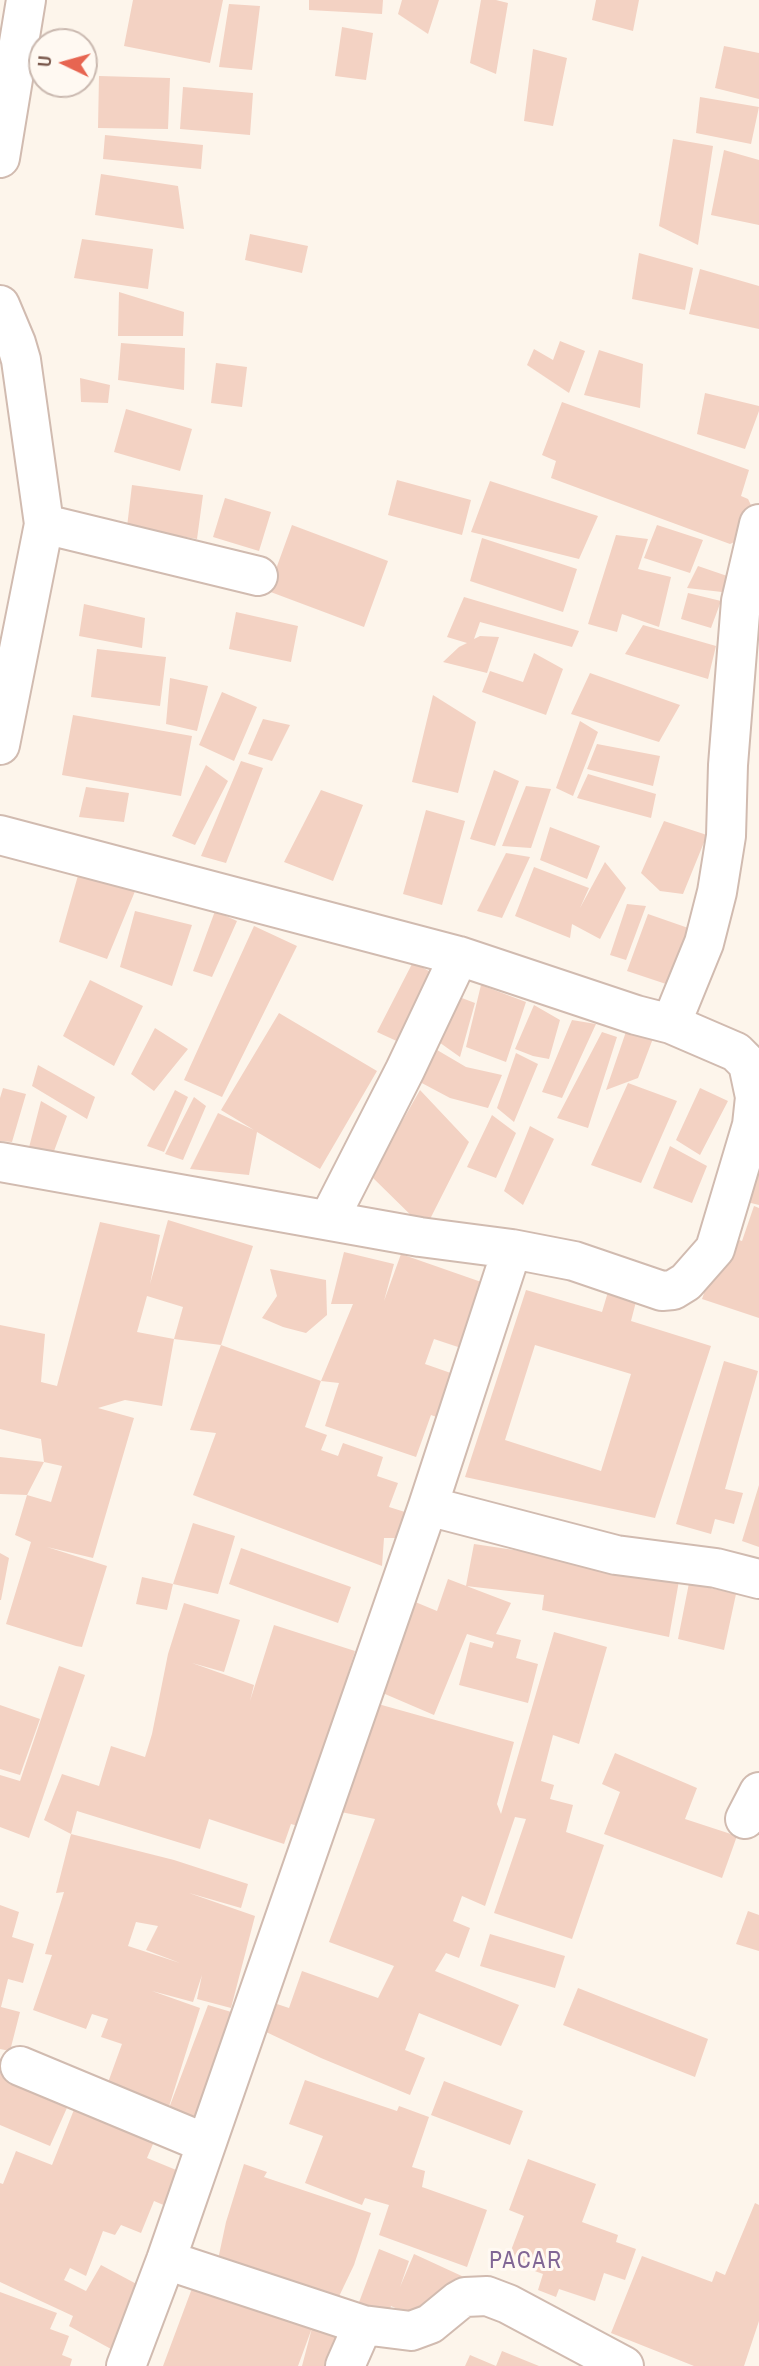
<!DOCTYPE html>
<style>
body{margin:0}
#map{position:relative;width:759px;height:2366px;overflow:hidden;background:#fdf5eb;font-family:"Archivo Narrow",sans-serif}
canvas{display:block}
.north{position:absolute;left:28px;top:28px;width:70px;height:70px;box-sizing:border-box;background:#fff9f2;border:2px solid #cab9b0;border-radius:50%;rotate:275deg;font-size:19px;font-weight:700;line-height:28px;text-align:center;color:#7a594d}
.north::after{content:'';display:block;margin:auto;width:24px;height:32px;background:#e76551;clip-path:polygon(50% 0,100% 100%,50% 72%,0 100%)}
</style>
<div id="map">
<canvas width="759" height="2366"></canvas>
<div class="north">U</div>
</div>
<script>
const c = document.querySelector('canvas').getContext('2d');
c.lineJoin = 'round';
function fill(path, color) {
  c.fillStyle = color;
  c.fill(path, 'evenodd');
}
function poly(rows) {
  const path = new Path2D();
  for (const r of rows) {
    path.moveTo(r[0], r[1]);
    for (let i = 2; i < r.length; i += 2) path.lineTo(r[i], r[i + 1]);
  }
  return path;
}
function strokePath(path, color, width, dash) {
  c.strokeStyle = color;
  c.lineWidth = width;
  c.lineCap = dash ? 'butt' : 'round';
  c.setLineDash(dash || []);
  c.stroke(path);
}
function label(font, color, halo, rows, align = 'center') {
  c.font = font + ' "Archivo Narrow",sans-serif';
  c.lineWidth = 6;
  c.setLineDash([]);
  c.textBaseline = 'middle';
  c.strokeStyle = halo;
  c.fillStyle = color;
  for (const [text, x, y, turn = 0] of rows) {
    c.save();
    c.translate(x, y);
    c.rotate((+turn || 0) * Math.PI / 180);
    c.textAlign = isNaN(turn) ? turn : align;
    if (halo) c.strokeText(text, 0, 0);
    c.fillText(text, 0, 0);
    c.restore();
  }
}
const building = poly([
 [133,0,223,0,210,63,124,46],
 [309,0,383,0,382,14,309,10],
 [402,0,439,0,428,34,398,14],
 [481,0,496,0,508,3,496,74,470,63],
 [596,0,639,0,633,31,592,20],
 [229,4,260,6,252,70,219,67],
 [342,27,373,33,366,80,335,76],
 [724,46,759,53,759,99,715,88],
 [533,49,567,58,553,126,524,121],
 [99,76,170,78,168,129,98,128],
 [183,87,253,93,250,135,180,129],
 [700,97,759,107,751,144,696,133],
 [105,135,203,145,201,169,103,159],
 [673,139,713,146,698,245,659,226],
 [724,150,759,160,759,225,711,215],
 [101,174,178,186,184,229,95,215],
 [250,234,308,246,302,273,245,260],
 [82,239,153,249,148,289,74,278],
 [639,253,693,268,685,310,632,299],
 [700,269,759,286,759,329,689,314],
 [119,292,184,312,183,336,118,336],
 [560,341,585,351,569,393,527,365,534,349,553,360],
 [121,343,185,348,184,390,118,380],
 [599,350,643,364,640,408,584,395],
 [216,363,247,367,242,407,211,403],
 [80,378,110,385,108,403,81,402],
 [705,393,759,406,759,411,745,449,697,434],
 [562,402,749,470,741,496,748,499,755,513,739,540,730,544,551,478,556,461,542,455],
 [126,409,192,429,180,471,114,452],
 [397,480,471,500,462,535,388,515],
 [490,481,598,516,579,559,471,532],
 [132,485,203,495,197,539,127,527],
 [225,498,271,512,259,551,213,537],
 [292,525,388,561,364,627,268,591],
 [657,525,703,540,690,573,644,558],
 [616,535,648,539,638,569,671,577,659,627,622,614,617,632,588,624],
 [482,538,577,569,563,612,470,581],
 [698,566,733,578,722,592,687,588],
 [688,593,721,601,711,628,681,619],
 [464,597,579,631,572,647,480,622,474,639,480,636,499,637,487,673,443,662,459,647,467,643,447,637],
 [84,604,145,618,142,648,79,636],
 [236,612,298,626,291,662,229,649],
 [643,625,716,646,708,679,625,654],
 [97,649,166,657,160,706,91,697],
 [534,653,563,669,546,715,482,692,490,671,523,682],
 [590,673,680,705,659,742,571,714],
 [170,678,208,686,197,731,166,724],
 [222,692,257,707,234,761,199,745],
 [433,695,476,722,458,793,412,782],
 [73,715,192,736,181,796,62,775],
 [263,719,290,725,272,761,248,754],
 [580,721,598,732,573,796,556,788],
 [597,744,660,756,653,786,587,769],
 [241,761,263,768,226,863,201,856],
 [206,765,228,781,195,845,172,836],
 [494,770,519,781,495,846,470,839],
 [588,774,656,794,651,818,577,798],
 [526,786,551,789,531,848,502,846],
 [86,787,129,793,124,822,79,817],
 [321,790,363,805,333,881,284,862],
 [426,810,465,821,442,905,403,894],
 [664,821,707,835,683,894,660,891,641,873],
 [550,827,600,846,587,879,540,860],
 [506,853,530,857,502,918,477,911],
 [605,862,626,888,600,939,572,924,570,938,515,916,534,867,589,888,580,908],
 [81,865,138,884,107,959,59,942],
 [627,904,646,906,626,960,610,955],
 [135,911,192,925,172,986,120,967],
 [215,911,237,921,212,977,193,971],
 [648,914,694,930,678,988,627,971],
 [254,926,297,946,222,1097,184,1080],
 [413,962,441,978,414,1049,377,1032],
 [90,980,143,1006,114,1066,63,1036],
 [481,985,526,1002,506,1062,466,1047],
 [454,995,475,1003,460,1057,436,1040],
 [534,1005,560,1020,549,1059,533,1056,515,1049],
 [279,1013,377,1071,320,1169,257,1132,249,1175,190,1169,218,1113,254,1130,221,1110],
 [631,1017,657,1028,638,1078,606,1090],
 [572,1020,596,1024,562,1098,542,1092],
 [155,1028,188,1049,154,1091,131,1074],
 [602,1032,617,1037,588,1128,557,1118],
 [432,1047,466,1067,502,1075,488,1108,450,1098,418,1081],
 [516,1053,538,1064,514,1122,497,1108],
 [38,1065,95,1097,87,1119,32,1086],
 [628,1083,677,1101,641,1183,591,1165],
 [3,1088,26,1094,12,1142,0,1141,0,1098],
 [700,1088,728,1101,700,1155,676,1140],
 [175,1090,188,1097,164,1152,147,1146],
 [420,1090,469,1142,425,1229,371,1176],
 [194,1097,206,1106,183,1160,165,1154],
 [41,1101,67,1116,50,1162,26,1159],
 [492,1115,516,1133,496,1178,467,1167],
 [530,1126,554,1139,523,1205,504,1191],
 [670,1146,707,1166,692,1203,653,1188],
 [759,1168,759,1205,747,1202],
 [754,1206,759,1208,759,1318,702,1299,712,1270,721,1273,733,1238,742,1241],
 [168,1220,253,1246,221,1345,174,1339,162,1406,125,1400,98,1408,134,1418,93,1558,47,1547,107,1566,82,1647,76,1646,6,1624,31,1542,15,1535,27,1495,0,1494,0,1457,44,1462,27,1495,51,1502,62,1466,44,1462,41,1439,0,1429,0,1325,45,1334,41,1382,57,1386,100,1222,160,1235,150,1284],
 [147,1296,183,1307,174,1339,137,1332],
 [344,1252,394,1264,384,1301,401,1254,487,1284,464,1349,434,1339,425,1364,465,1378,450,1422,431,1415,416,1457,325,1426,339,1383,321,1381,353,1304,331,1304],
 [270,1269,326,1280,327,1315,306,1333,283,1327,262,1318,277,1296],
 [610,1285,638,1294,631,1321,711,1346,655,1518,465,1477,526,1290,602,1312],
 [535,1345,631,1374,601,1471,505,1440],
 [221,1345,321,1381,305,1427,327,1435,321,1450,338,1456,343,1443,383,1457,377,1476,398,1483,389,1507,405,1512,396,1538,384,1538,382,1566,193,1495,216,1433,190,1430],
 [724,1361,758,1371,725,1489,743,1493,734,1524,715,1519,711,1534,676,1524],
 [759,1485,759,1547,742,1541],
 [193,1523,235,1536,218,1594,173,1584],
 [524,1539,680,1575,669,1637,542,1610,544,1595,466,1586,474,1544,521,1551],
 [241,1548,351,1587,338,1623,229,1584],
 [0,1553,9,1558,1,1600,0,1600],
 [142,1577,173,1584,167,1610,136,1604],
 [448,1579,511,1603,496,1634,521,1640,516,1658,538,1664,528,1703,459,1685,470,1642,492,1648,494,1642,467,1634,434,1715,371,1688,408,1599,437,1611],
 [689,1583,736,1594,724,1650,678,1639],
 [184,1603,240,1620,224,1672,192,1663,254,1685,250,1701,274,1625,355,1651,331,1730,305,1828,291,1824,284,1844,209,1819,200,1849,77,1811,71,1834,44,1820,62,1774,99,1786,111,1746,145,1757,152,1734,168,1654],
 [554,1632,607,1647,579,1744,553,1735,541,1781,554,1785,550,1799,573,1805,566,1832,604,1845,572,1939,494,1913,526,1819,515,1817,485,1906,462,1896,453,1921,470,1928,459,1958,446,1953,435,1971,519,2005,501,2046,419,2013,405,2050,425,2058,410,2095,321,2058,264,2031,274,2003,289,2008,302,1971,378,1998,394,1966,329,1942,375,1819,341,1812,371,1702,514,1742,497,1804,501,1814],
 [59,1666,85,1675,29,1838,0,1827,0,1775,20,1781],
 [0,1705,40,1719,20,1775,0,1769],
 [615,1753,697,1788,685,1819,737,1836,722,1878,604,1834,620,1792,602,1784],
 [71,1834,174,1860,248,1884,241,1908,189,1893,255,1916,231,2008,197,1999,202,1975,193,2002,152,1991,200,2008,166,2116,208,2005,238,2014,197,2133,102,2099,122,2044,101,2037,108,2019,92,2014,86,2029,33,2010,52,1955,45,1954,64,1892,56,1893],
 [136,1922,158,1926,146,1950,180,1963,128,1946],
 [0,1905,19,1912,12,1937,34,1944,23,1983,8,1979,1,2007,20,2012,10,2051,0,2049],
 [748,1911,759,1915,759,1951,736,1944],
 [490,1934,565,1956,555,1988,480,1966],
 [578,1988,708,2039,695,2077,563,2025],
 [0,2073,70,2101,50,2146,0,2125],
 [305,2080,397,2111,399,2106,429,2117,412,2167,425,2171,422,2187,487,2210,467,2267,379,2235,389,2205,365,2198,362,2205,305,2183,323,2136,289,2124],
 [444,2081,523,2111,510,2145,431,2115],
 [79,2097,159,2130,147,2158,186,2174,173,2209,154,2201,141,2233,121,2225,115,2235,103,2231,86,2276,70,2268,64,2280,86,2291,101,2265,144,2288,111,2349,69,2326,73,2316,0,2282,0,2183,3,2184,16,2151,52,2165],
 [528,2159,596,2184,582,2222,618,2235,616,2242,636,2249,625,2280,604,2273,595,2301,559,2289,556,2297,538,2290,543,2274,507,2261,524,2216,509,2210],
 [244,2164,267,2172,264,2177,371,2213,354,2265,333,2309,216,2269,226,2222],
 [755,2203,759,2205,759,2321,744,2366,694,2366,611,2333,642,2256,712,2282,716,2271,725,2275],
 [379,2249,409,2261,400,2287,414,2254,477,2283,420,2319,391,2306,388,2316,358,2305],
 [194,2283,350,2335,338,2366,302,2366,312,2328,298,2366,163,2366],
 [0,2292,57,2313,50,2329,69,2336,62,2355,72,2359,70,2366,0,2366],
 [502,2351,539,2366,465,2366,470,2355,496,2366]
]);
const minor = poly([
 [0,158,26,0],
 [0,305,16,343,21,360,44,524,0,745],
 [44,524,258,576],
 [0,835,459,956,636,1015,671,1024,704,943,717,892,726,836,728,765,741,601,759,524],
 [671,1024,736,1052,748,1064,755,1097,752,1125],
 [0,1162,420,1237,512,1249],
 [329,1219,405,1070,459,956],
 [428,1506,616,1555,716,1568,759,1579],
 [745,1819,759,1792],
 [20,2066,205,2143],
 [166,2260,363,2325,411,2331,430,2324,458,2301,465,2297,487,2296,508,2304,624,2366],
 [126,2366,166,2260,428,1506,512,1249,574,1261,662,1291,673,1290,686,1282,715,1249,752,1125,759,1127],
 [345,2366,363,2325]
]);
const quarterNames = [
 ["PACAR",526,2262]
];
fill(building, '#f3d2c3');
strokePath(minor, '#d1bbb0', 42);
strokePath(minor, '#fff', 38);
c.letterSpacing = '2px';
label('23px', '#816695', '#fff9f2', quarterNames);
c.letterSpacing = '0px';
</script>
